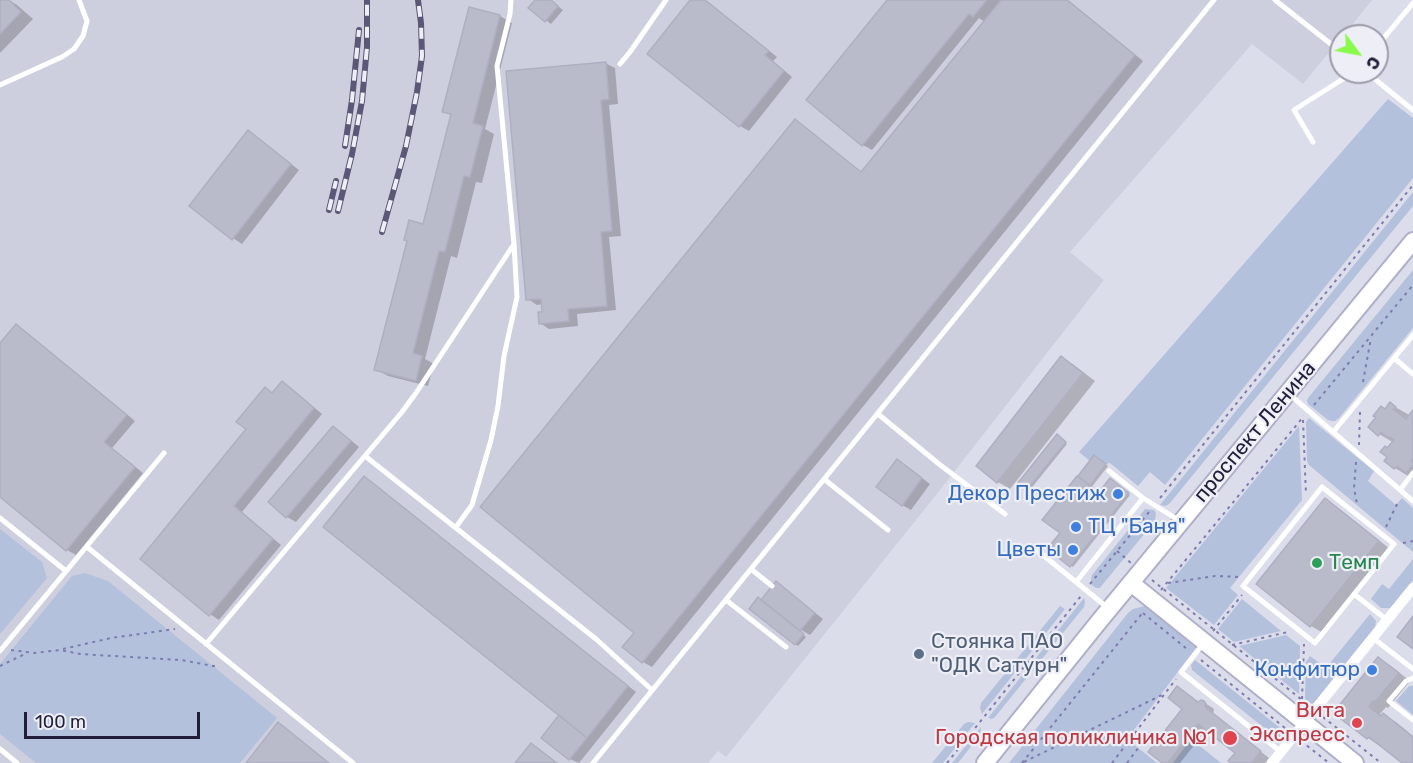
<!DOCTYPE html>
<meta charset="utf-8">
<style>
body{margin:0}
#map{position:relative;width:1413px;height:763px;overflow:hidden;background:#dcddea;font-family:Rubik,sans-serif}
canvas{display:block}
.north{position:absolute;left:1329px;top:24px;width:60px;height:60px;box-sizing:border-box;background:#edeef6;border:2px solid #9b9baa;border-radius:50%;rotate:122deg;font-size:16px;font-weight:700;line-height:24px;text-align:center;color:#211e39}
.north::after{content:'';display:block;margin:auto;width:21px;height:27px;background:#89fa4a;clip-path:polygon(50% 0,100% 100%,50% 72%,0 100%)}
.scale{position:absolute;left:24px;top:712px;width:176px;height:27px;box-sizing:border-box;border:3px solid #211e39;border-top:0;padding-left:8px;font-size:18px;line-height:21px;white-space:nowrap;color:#211e39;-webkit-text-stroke:4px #edeef6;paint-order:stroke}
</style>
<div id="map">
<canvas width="1413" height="763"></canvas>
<div class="north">С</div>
<div class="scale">100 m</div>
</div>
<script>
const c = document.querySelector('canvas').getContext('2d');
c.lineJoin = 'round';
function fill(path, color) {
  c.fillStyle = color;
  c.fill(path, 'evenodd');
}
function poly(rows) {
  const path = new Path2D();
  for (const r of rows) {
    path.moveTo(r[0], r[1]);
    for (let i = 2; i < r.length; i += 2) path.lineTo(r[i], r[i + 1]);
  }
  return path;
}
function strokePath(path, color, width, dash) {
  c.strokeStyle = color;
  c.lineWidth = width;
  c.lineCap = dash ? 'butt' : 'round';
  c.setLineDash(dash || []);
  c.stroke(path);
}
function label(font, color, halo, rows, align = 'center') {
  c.font = font + ' Rubik,sans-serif';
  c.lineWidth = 4.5;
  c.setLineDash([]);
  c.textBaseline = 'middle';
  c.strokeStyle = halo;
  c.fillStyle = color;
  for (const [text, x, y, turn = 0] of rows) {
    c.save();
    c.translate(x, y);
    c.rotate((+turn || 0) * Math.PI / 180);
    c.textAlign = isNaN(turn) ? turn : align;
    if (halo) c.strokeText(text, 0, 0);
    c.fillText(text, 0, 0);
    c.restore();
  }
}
const built = poly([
 [0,0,1372,0,1343,36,1341,36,1341,38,1303,84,1252,44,1070,252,1104,280,936,495,726,757,718,751,708,763,0,763]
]);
const green = poly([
 [1388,99,1413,118,1413,178,1165,485,1150,472,1138,486,1110,463,1106,464,1095,455,1090,461,1079,452],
 [1413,192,1413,206,1170,503,1166,506,1160,505],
 [1413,270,1413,328,1339,418,1335,421,1332,421,1328,420,1308,404,1307,401,1308,398],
 [1309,418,1374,471,1368,481,1396,505,1402,498,1413,508,1413,552,1309,465,1307,461,1306,422],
 [1299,426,1302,500,1230,588,1238,595,1214,625,1166,588],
 [1145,509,1154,510,1156,513,1155,521,1103,584,1100,588,1096,588,1092,585,1091,580,1092,575],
 [0,529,42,562,47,578,0,634],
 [1413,559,1413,580,1392,606,1390,608,1381,608,1371,599,1382,584,1389,589],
 [85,573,108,581,277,718,240,763,36,763,0,734,0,664,72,576],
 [1084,598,1085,602,1084,607,995,717,992,719,988,718],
 [1242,599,1281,631,1234,642,1218,629],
 [1060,606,1065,609,982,714,980,708,981,703],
 [1145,606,1150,608,1196,644,1196,648,1127,739,1157,763,1009,763,1128,613,1133,609],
 [1370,614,1376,621,1375,628,1313,705,1305,699,1306,662,1310,656,1326,668],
 [1286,635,1300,646,1299,694,1239,646],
 [1195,660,1284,731,1278,739,1192,670,1191,665],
 [1409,686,1413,686,1413,715,1396,701],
 [968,722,975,723,943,763,932,763,964,724],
 [981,727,980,735,958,763,952,763],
 [1191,739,1221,763,1173,763]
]);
const shadow = poly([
 [3,0,9,0,17,5,33,19,0,53,0,3],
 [537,0,550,0,563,10,551,24,530,8],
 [692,0,705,0,777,57,773,61,792,77,749,131,740,126,649,53],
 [888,0,1068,0,1143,61,652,667,643,662,625,647,636,632,795,121,804,126,861,173,985,22,979,18,872,150,863,145],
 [470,8,500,16,512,23,485,129,494,134,482,183,476,182,457,258,451,256,425,359,434,364,428,386,388,376,376,369,424,225,452,116,444,111],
 [605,63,615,68,618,104,609,105,621,236,609,237,616,310,577,314,578,326,549,329,540,323,544,313,543,304,537,305,528,299],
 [257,138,299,170,242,244,233,238],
 [16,326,25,331,135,421,112,448,143,473,76,555,67,550,0,495,0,345],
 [1062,358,1074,365,1095,381,1010,489,998,482,978,466],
 [282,383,291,388,322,414,242,512,281,545,219,620,210,614,248,429,265,388,273,393],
 [1390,404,1411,416,1413,413,1413,479,1395,468,1389,457,1388,449,1394,443,1379,434,1386,410],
 [333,428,342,433,359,447,296,522,287,517,270,502],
 [1057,436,1067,444,1029,491,1027,490],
 [1095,457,1108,466,1091,488,1099,494,1112,481,1130,495,1073,567,1049,549,1062,533,1044,520],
 [906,466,930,484,911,510,902,505],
 [364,478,373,483,636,692,579,763,570,759,561,715],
 [1325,500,1337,507,1390,549,1323,633,1311,626,1258,584],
 [785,589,823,619,810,635,798,628,797,630,806,637,798,646,751,608],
 [1379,659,1391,666,1410,681,1388,708,1386,707,1380,714,1396,722,1413,736,1413,763,1404,763,1368,738,1336,713],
 [1178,688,1199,702,1203,702,1213,708,1214,710,1213,714,1269,758,1265,763,1233,763,1237,753,1207,729,1180,763,1165,763,1184,709]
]);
const building = poly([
 [1,0,9,0,21,12,0,34,0,1,1,0],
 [535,0,551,0,558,6,545,22,528,8,535,0],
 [690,0,705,0,769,51,765,55,784,71,739,127,647,54,690,0],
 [887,0,987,0,973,17,969,14,862,146,806,100,887,0],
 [1001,0,1067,0,1135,55,642,663,622,647,634,633,480,507,795,119,861,172,1001,0],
 [469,7,500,15,473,123,483,126,470,177,464,176,445,252,439,251,413,353,422,356,416,381,374,370,407,241,404,240,409,220,423,224,451,114,442,112,469,7],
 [606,62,609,99,601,100,612,231,601,232,607,306,568,309,569,321,539,324,538,312,542,312,541,299,526,300,506,71,606,62],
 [248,130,291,164,232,240,189,206,248,130],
 [16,324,127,415,104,442,135,467,66,551,0,497,0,343,16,324],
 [1061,356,1083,373,997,483,976,466,1061,356],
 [282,381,314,408,234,506,273,539,209,616,140,559,246,429,236,422,265,387,272,393,282,381],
 [1390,402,1396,407,1393,409,1406,419,1413,410,1413,458,1411,461,1413,463,1413,465,1406,473,1397,466,1394,469,1384,461,1387,457,1380,452,1385,446,1387,448,1394,440,1390,437,1389,438,1381,432,1378,436,1368,427,1376,417,1373,416,1381,406,1385,409,1390,402],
 [333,426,351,441,286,518,268,502,333,426],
 [1057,434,1066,442,1026,491,1017,484,1057,434],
 [1094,455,1106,464,1090,486,1078,476,1094,455],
 [897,459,922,478,902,506,876,487,897,459],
 [364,476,628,686,587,738,323,527,364,476],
 [1077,476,1099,492,1110,478,1129,493,1070,567,1047,549,1060,533,1042,520,1077,476],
 [1325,498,1379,541,1310,627,1256,584,1325,498],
 [776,581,815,613,800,631,761,600,776,581],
 [758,597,804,634,795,645,749,609,758,597],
 [1413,616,1413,649,1397,637,1413,616],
 [1378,657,1399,673,1375,702,1373,701,1369,707,1381,716,1383,713,1413,737,1413,763,1402,763,1369,737,1367,739,1333,713,1378,657],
 [1177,686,1198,702,1201,700,1204,701,1206,704,1205,707,1261,751,1252,763,1231,763,1228,761,1235,753,1198,724,1168,763,1162,763,1148,752,1182,709,1168,698,1177,686],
 [559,715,587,738,569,760,541,738,559,715],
 [278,722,329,763,246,763,278,722],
 [531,743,557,763,515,763,531,743]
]);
const path = poly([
 [1363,382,1371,338],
 [1314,405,1413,285],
 [1303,420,1306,495],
 [1359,445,1360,412],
 [1356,462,1354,488,1357,504],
 [1160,498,1413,185],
 [1386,527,1399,500],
 [1403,543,1413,541],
 [1117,551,1131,563],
 [1152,580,1307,704],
 [1168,583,1215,576,1240,577],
 [1090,584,1149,512],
 [1161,590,1304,416],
 [1143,613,1187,649],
 [1213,631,1242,595],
 [1232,645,1288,632],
 [63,649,111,638,175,629],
 [11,650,34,653,60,650,80,654,181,660,219,667],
 [1201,660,1285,728],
 [0,666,25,654],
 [1302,699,1304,644],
 [1323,717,1381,763],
 [1301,741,1329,763],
 [1024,762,1164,694],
 [947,763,1081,596],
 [1022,763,1144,611],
 [1112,763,1176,679],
 [1127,763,1142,743,1133,735]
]);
const lane = poly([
 [1275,0,1341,52],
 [1377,46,1413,3],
 [620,64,630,52,666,0],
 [1366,72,1413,110],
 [0,85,62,57,74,49,83,36,87,21,79,0],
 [1313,142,1294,110,1354,72],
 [1394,358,1413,374],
 [1289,394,1413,501],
 [878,414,939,464,1005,514],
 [1334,431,1413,335],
 [365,456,596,639,652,690],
 [1109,471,1143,498,1180,521],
 [824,479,888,530],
 [1322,487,1394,544,1315,643,1243,586,1322,487],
 [1400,490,1413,473],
 [0,518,66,571],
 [456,527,472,505,491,440,498,406,504,356,517,297,514,244,497,66,510,14,511,0],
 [87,547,353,763],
 [1033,547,1108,608],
 [751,569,772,586],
 [1076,582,1143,498],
 [1354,594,1387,620],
 [726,600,786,647],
 [1373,638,1413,669],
 [206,644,402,412,416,393,514,244],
 [1203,644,1181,672,1281,752],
 [0,651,164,453],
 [1413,678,1406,681,1389,701,1413,720],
 [0,749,17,763],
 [593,763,1214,0]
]);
const street = poly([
 [1272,763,1413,588]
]);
const secondary = poly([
 [1131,583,1355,763],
 [985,763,1101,619,1413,241]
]);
const rail = poly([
 [345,146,352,100,359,30],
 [329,210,336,181],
 [338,211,352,154,362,101,367,47,367,0],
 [382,232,406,146,417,92,422,56,421,23,418,0]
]);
const markers = [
 [1118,494,6,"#3f7fe0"],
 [1076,527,6,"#3f7fe0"],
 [1073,550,6,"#3f7fe0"],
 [1317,563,6,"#2e9e5b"],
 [919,654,6,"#5c6f8a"],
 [1372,670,6,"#3f7fe0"],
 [1357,723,6,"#e0444e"],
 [1230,738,8,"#e0444e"]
];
const streetNames = [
 ["проспект Ленина",1255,432,-50]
];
const shopNames = [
 ["Декор Престиж",1106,494],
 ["ТЦ \"Баня\"",1088,527,"left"],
 ["Цветы",1061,550],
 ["Конфитюр",1360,670]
];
const leisureNames = [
 ["Темп",1329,563]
];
const serviceNames = [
 ["Стоянка ПАО",931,642],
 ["\"ОДК Сатурн\"",931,666]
];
const healthNames = [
 ["Вита",1345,711],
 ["Экспресс",1345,735],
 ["Городская поликлиника №1",1216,738]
];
fill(built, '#cecfde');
fill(green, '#b3c1dd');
fill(shadow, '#0003');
fill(building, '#b9baca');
strokePath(building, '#afafc3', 1.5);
strokePath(secondary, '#b0afca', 20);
strokePath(path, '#7f7baf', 2, [3, 4.5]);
strokePath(lane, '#fff', 5);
strokePath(street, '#fff', 10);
strokePath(secondary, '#fff', 16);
strokePath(rail, '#5b5776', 6);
strokePath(rail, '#edeef6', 4, [11]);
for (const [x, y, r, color] of markers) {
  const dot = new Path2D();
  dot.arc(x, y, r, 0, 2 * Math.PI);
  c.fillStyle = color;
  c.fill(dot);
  strokePath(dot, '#edeef6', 2);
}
label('21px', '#211e39', '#edeef6', streetNames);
label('21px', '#366cbe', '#edeef6', shopNames, 'right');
label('21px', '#27864d', '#edeef6', leisureNames, 'left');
label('21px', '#4e5e75', '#edeef6', serviceNames, 'left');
label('21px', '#be3a42', '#edeef6', healthNames, 'right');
</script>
